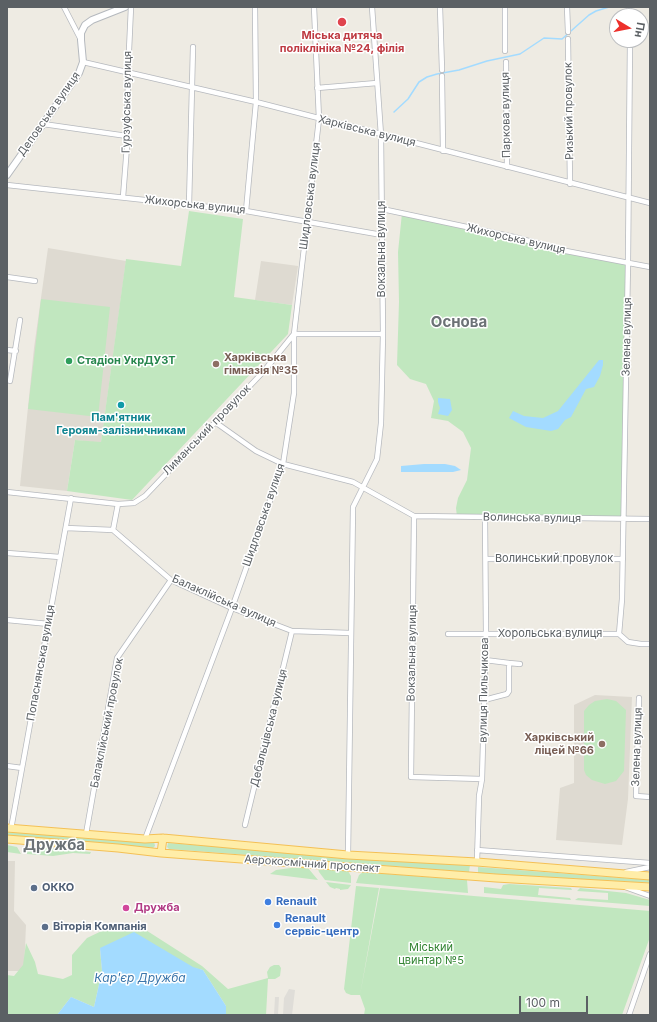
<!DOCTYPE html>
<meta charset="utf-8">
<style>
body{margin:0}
#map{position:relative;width:657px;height:1022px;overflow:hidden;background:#eeebe3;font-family:Inter,sans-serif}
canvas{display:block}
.frame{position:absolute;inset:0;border:8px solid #5b6064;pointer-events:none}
.north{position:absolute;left:609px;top:8px;width:40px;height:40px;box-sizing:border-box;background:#fff;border:1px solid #bdbfc1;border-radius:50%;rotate:100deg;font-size:11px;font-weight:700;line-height:16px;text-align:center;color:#5b6064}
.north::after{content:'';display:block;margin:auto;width:14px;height:18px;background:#ed302b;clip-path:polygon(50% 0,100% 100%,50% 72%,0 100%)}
.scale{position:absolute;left:519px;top:996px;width:69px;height:18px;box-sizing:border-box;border:2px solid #5b6064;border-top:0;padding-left:5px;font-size:12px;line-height:14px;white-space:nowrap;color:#5b6064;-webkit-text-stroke:3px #fff;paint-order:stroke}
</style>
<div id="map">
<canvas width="657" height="1022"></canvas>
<div class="frame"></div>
<div class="north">Пн</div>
<div class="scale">100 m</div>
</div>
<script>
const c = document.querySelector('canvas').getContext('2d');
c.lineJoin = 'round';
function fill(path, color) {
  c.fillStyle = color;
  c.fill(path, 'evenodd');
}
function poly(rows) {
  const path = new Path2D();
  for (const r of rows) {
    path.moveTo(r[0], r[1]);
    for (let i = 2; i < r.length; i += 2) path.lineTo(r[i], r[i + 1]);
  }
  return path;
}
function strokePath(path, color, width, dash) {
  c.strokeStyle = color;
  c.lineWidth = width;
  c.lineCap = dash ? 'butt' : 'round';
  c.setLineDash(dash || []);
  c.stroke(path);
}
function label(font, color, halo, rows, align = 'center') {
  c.font = font + ' Inter,sans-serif';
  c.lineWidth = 3;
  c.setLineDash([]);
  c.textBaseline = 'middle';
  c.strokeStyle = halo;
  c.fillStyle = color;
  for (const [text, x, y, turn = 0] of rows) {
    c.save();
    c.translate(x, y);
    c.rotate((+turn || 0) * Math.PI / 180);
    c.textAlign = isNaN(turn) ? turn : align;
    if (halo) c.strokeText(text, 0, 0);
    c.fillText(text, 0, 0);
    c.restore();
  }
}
const industrial = poly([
 [289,989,295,990,292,1015,283,1015,284,998],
 [275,997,279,997,278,1015,274,1015]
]);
const education = poly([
 [48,248,126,261,101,443,75,440,67,491,20,486,34,348],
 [261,261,298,266,292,305,255,300],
 [595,695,632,697,628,799,622,845,556,840,560,788,574,783,574,705],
 [7,861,15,861,14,911,26,925,24,971,7,971]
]);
const green = poly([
 [189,211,243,219,234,297,292,305,288,334,132,500,67,491,75,440,101,442,126,259,181,266],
 [402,213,566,251,628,262,623,519,457,517,456,508,458,498,467,480,471,448,463,432,448,421,431,418,434,401,426,384,410,379,397,365,399,302,398,252],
 [41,299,110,307,98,417,28,409],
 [607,699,616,701,626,710,624,771,616,781,605,784,592,780,586,775,584,770,584,711,589,705,595,701],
 [7,831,154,841,155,846,153,848,7,837],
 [168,843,470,865,469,872,169,849,167,847],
 [7,845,17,847,21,854,7,852],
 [27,846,91,852,90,854,73,853,53,856,27,854,25,850],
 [298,867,308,868,318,880,270,874,276,870],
 [478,867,650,880,650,883,478,873],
 [318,869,348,871,351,876,351,883,325,880,319,872],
 [363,872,467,880,468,893,356,883,359,875],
 [326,882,351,885,348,889,340,890,340,889,336,888,335,889,330,887],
 [509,884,571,888,572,890,539,888,538,895,570,898,571,900,484,893,484,887,501,889,503,885],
 [356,886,379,888,360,995,351,995,346,993,344,989],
 [380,888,650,911,650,937,622,1015,364,1015,365,1009,360,995],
 [580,888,626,893,650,900,650,906,575,900,578,898,608,900,608,893,577,891],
 [110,927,141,927,202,966,228,989,268,978,267,972,270,967,274,965,279,965,281,968,280,976,275,979,268,979,266,1015,226,1015,226,1006,203,970,100,948,102,971,94,1007,71,997,57,1015,7,1015,7,975,14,976,23,965,26,943,35,962,38,974,63,979,72,975,72,955,87,938]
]);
const water = poly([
 [599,360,603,360,603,365,600,376,594,387,586,389,571,417,565,420,558,429,551,431,526,427,509,418,513,411,524,416,543,418,558,411],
 [438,398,450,399,452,410,448,416,438,414,440,408,438,402],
 [424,464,445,464,455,466,461,470,453,472,401,472,401,466],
 [134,932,193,967,203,970,226,1006,226,1015,57,1015,71,997,94,1007,102,971,100,948]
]);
const stream = poly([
 [394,112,408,99,419,82,427,77,437,74,459,70,487,61,520,54,544,38,562,39,589,15,596,11,609,7]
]);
const minor = poly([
 [64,7,81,40],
 [440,7,442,70],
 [505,7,505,51],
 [567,7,568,32],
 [629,7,629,16],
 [568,39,570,184],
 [83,62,256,102,650,203],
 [506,62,507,167],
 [442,76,443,151],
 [317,88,377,83],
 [43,124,127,136],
 [7,185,246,211,382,235],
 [123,197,127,146,128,72,131,7],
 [189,205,193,47],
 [382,209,514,237,566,251,650,267],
 [246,211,256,102,255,7],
 [7,277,35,281],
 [7,350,16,351],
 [10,381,20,320],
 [215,422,256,451,283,464,353,482,414,516,411,777,482,779],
 [7,492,118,504],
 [414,516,650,519],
 [66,528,113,530,171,580,232,608,292,631,350,633],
 [113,530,118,504,134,503,145,496,264,371,294,334,383,334],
 [7,553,60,557],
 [486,559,623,559],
 [7,620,49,624],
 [448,634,619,634,628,642,641,644,650,644],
 [619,634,622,599,628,262,630,40],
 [509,663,520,664],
 [639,698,636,796,650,797],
 [484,700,507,694,509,691,509,663,485,660],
 [7,766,22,768],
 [245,825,292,631],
 [11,829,71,498],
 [86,834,117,658,171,580],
 [145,839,232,608,283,464,294,393,294,334,319,119,314,7],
 [477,850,650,863],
 [348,855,353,507,377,459,381,423,383,334,381,135,372,7],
 [477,862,479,796,482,779,486,635,485,517],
 [626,872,650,867],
 [625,887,650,896],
 [629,1015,650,954]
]);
const secondary = poly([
 [7,175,79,73,83,62,81,40,81,33,85,25,92,20,125,7]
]);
const primary = poly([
 [7,828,145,839,163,838,348,855,477,862,650,876],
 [7,839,118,848,161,853,496,878,650,887],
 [161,853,163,838]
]);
const markers = [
 [342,22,5,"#e0444e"],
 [69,361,4,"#2e9e5b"],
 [216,364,4,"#8d6e63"],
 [121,405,4,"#0f9aa8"],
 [602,744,4,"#8d6e63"],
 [34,888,4,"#5c6f8a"],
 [268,902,4,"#3f7fe0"],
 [126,908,4,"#d1479c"],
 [277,925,4,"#3f7fe0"],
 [45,927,4,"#5c6f8a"]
];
const healthNames = [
 ["Міська дитяча",342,36],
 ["поліклініка №24, філія",342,49]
];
const streetNames = [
 ["Гурзуфська вулиця",127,102,-89],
 ["Ризький провулок",569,111,-91],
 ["Деповська вулиця",49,114,-55],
 ["Паркова вулиця",506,115,-91],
 ["Харківська вулиця",367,131,14],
 ["Шидловська вулиця",310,196,-83],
 ["Жихорська вулиця",195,205,6],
 ["Жихорська вулиця",516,239,13],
 ["Вокзальна вулиця",382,249,-90],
 ["Зелена вулиця",627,337,-89],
 ["Лиманський провулок",207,430,-46],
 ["Шидловська вулиця",264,515,-71],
 ["Волинська вулиця",532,518,1],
 ["Волинський провулок",554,559],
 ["Балаклійська вулиця",224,601,24],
 ["Хорольська вулиця",550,634],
 ["Вокзальна вулиця",412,653,-89],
 ["Попаснянська вулиця",41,663,-80],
 ["вулиця Пильчикова",484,690,-89],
 ["Балаклійський провулок",107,723,-79],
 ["Дебальцівська вулиця",269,728,-76],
 ["Зелена вулиця",637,747,-88],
 ["Аерокосмічний проспект",312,864,4]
];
const educationNames = [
 ["Харківська",224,358],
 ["гімназія №35",224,371],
 ["Харківський",594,738,"right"],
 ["ліцей №66",594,751,"right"]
];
const leisureNames = [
 ["Стадіон УкрДУЗТ",77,361]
];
const cultureNames = [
 ["Пам'ятник",121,418],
 ["Героям-залізничникам",121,431]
];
const serviceNames = [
 ["ОККО",42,888],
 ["Віторія Компанія",53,927]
];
const shopNames = [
 ["Renault",276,902],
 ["Renault",285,919],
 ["сервіс-центр",285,932]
];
const hotelNames = [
 ["Дружба",134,908]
];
const parkNames = [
 ["Міський",431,948],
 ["цвинтар №5",431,961]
];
const waterNames = [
 ["Кар'єр Дружба",140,978]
];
const districtNames = [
 ["Основа",459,322],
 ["Дружба",54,845]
];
fill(industrial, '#dfddd8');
fill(education, '#dedad1');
fill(green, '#c1e7bf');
fill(water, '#a3dbff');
strokePath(stream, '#a3dbff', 1.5);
strokePath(minor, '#b6b9be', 6);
strokePath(secondary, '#b5b9be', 8);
strokePath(primary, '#f4c056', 9);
strokePath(minor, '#fff', 4.5);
strokePath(secondary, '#fff', 6);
strokePath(primary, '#ffeda8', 7);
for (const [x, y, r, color] of markers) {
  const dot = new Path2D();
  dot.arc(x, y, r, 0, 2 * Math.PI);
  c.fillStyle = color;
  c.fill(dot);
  strokePath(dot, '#fff', 1.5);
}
label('bold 11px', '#be3a42', '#fff', healthNames);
label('11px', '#5b6064', '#fff', streetNames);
label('bold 11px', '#785e54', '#fff', educationNames, 'left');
label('bold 11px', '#27864d', '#fff', leisureNames, 'left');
label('bold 11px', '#0d838f', '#fff', cultureNames);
label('bold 11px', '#4e5e75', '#fff', serviceNames, 'left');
label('bold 11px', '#366cbe', '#fff', shopNames, 'left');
label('bold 11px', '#b23c85', '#fff', hotelNames, 'left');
label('11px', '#328432', '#fff', parkNames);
label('italic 12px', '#3b76ab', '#fff', waterNames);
label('bold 15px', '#6c7276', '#fff', districtNames);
</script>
